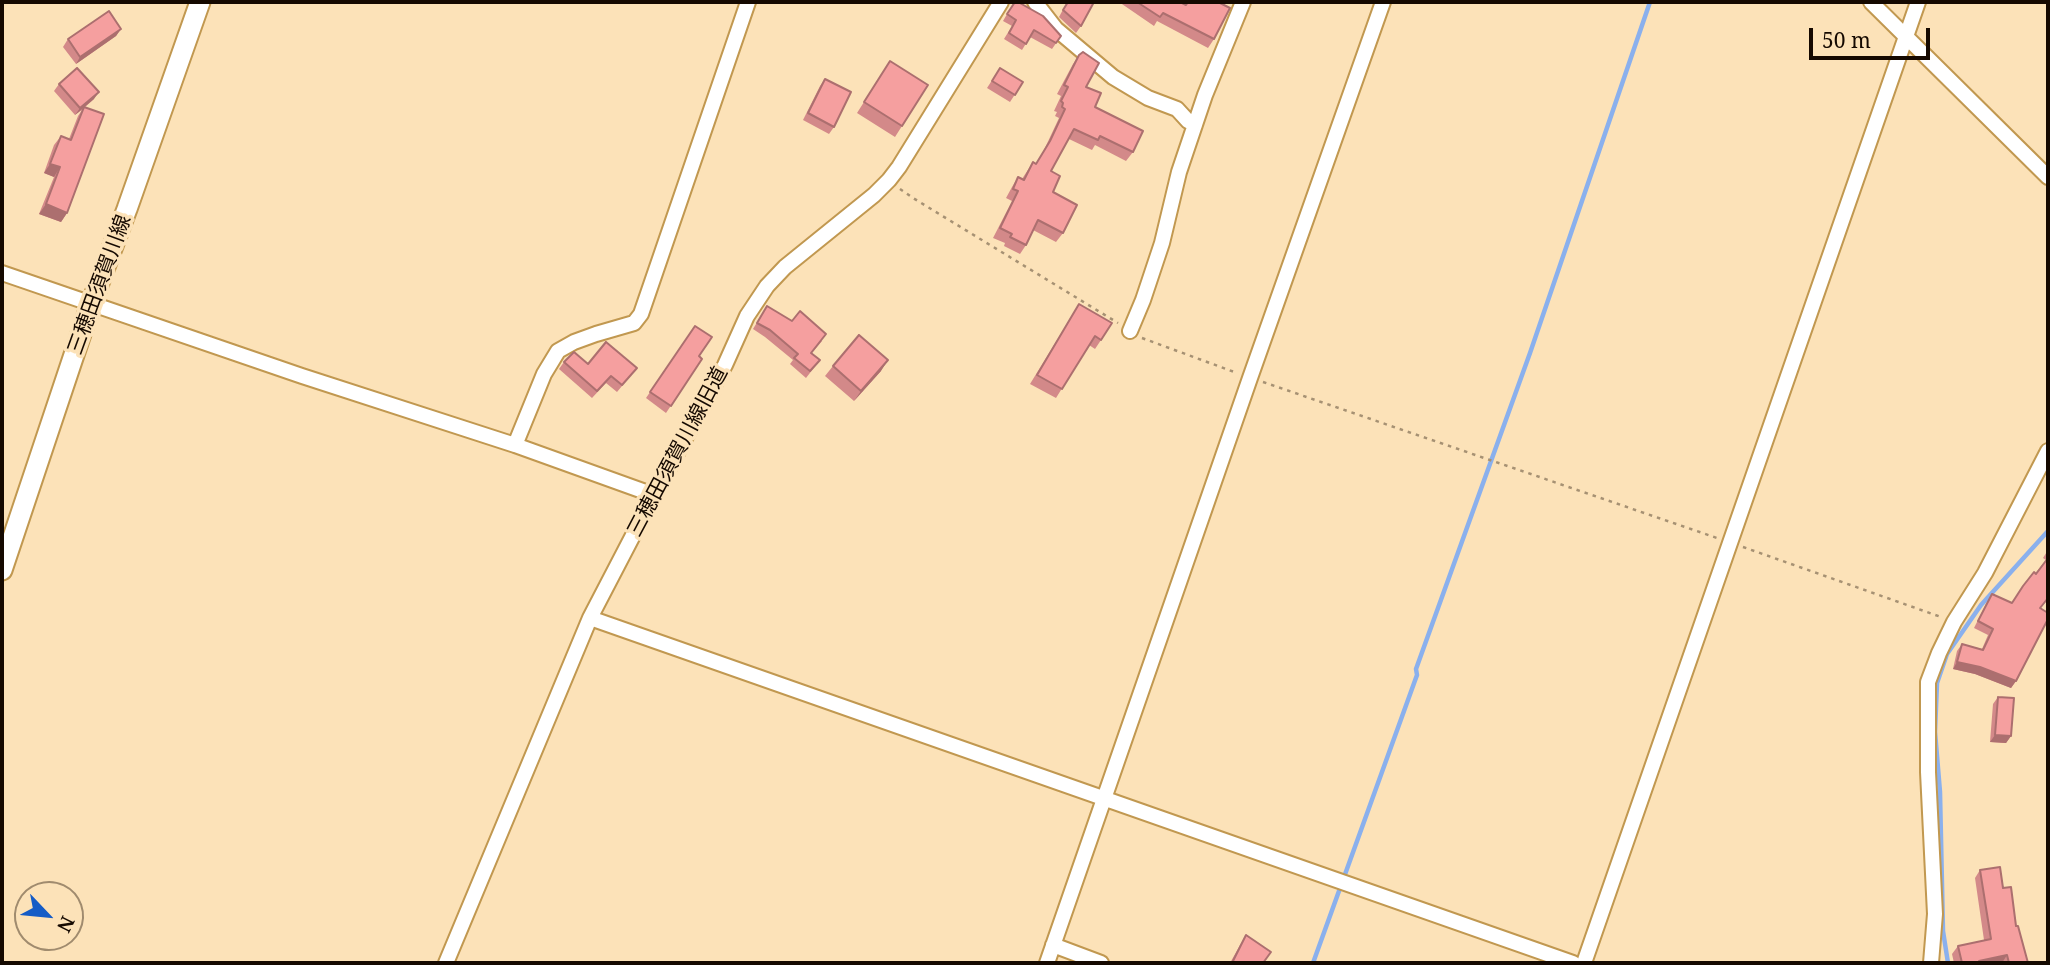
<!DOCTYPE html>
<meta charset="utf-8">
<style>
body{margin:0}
#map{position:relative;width:2050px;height:965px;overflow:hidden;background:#fce2b8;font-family:"Noto Serif",serif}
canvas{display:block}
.frame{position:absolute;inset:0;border:4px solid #150900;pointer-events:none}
.north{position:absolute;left:14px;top:881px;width:70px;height:70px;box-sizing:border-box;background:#fce2b8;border:2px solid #a08b6e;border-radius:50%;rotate:116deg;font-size:19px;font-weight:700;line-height:28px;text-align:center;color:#150900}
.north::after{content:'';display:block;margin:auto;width:24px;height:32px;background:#155cc6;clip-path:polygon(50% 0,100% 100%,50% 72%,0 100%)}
.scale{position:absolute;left:1809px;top:28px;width:121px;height:32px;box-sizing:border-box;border:4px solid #150900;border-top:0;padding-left:9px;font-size:21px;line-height:24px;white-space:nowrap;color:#150900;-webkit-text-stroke:5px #fce2b8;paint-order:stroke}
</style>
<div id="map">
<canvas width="2050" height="965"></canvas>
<div class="frame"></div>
<div class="north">N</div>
<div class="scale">50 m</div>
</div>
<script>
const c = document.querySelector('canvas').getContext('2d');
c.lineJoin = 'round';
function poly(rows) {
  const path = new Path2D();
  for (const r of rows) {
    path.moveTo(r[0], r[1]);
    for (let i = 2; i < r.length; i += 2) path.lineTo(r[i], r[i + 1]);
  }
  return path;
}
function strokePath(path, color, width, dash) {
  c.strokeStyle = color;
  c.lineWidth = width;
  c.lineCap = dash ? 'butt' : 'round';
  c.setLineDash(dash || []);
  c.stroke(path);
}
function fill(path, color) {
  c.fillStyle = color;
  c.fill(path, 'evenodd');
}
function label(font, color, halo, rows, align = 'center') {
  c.font = font + ' "Noto Serif","Noto Sans JP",serif';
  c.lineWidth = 7;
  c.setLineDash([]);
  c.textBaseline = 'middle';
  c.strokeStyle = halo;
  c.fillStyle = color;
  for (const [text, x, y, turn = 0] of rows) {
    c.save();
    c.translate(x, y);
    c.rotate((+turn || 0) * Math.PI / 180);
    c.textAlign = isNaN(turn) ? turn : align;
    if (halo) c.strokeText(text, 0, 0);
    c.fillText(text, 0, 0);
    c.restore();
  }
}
const stream = poly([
 [1313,963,1417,675,1416,669,1530,353,1650,2],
 [1948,963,1943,931,1940,792,1935,732,1937,683,1947,654,1981,605,2048,531]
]);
const path = poly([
 [900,189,913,198,1118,323],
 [1142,338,1237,373],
 [1263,382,1717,538],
 [1743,547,1941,617]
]);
const minor = poly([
 [1035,2,1056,29,1113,77,1148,98,1177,109,1188,121,1195,125],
 [1871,2,2048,177],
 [2,273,302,376,515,445,654,495],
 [1130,331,1143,300,1162,243,1179,172,1205,95,1243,2],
 [515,445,544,374,558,351,574,342,596,334,634,323,641,314,748,2],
 [590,618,1573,963],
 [1053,945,1101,963],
 [446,963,590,618,654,495,725,365,747,316,767,286,785,267,874,195,889,180,899,167,1001,2],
 [1047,963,1250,378,1383,2],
 [1584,963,1918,2],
 [1931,963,1935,914,1928,772,1928,682,1939,653,1954,622,1985,573,2048,451]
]);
const secondary = poly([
 [2,570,91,304,127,209,200,2]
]);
const wall = poly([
 [1014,2,1061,36,1052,49,1030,37,1022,50,1004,39,1012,26,1003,21],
 [1067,2,1094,2,1081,26,1076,33,1059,17],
 [1119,2,1180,2,1185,4,1187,2,1218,2,1214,39,1208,48,1157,21,1154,26],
 [121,29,116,36,76,64,63,47,68,39],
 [1079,55,1086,87,1095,107,1133,152,1126,161,1095,145,1092,150,1069,139,1051,171,1053,192,1063,233,1056,242,1033,230,1026,245,1020,254,1004,246,1005,243,993,238,1012,201,1006,198,1012,187,1018,177,1022,179,1033,162,1036,164,1044,150,1059,118,1055,116,1057,112,1054,111,1061,96,1057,94,1073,64],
 [890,61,902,126,895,137,857,113],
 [1000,68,1023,82,1010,102,987,88],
 [825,79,834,127,829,134,803,120,820,86],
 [59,84,94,99,85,107,67,213,61,222,39,214,54,177,44,173,54,145,61,136,69,139,78,116,82,110,75,115,54,91],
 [1079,304,1101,340,1095,349,1089,345,1056,398,1030,384],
 [767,306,822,341,812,353,820,360,806,378,790,364,793,360,765,337,753,329],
 [695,326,699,356,702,359,666,413,646,398],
 [564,362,588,364,637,368,617,392,606,383,592,398,559,369],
 [833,366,881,371,854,401,825,376],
 [2048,550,2048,599,2041,608,2016,681,2011,688,1975,674,1953,669,1957,651,1962,644,1982,649,1988,635,1974,628,1988,600,1992,594,2011,603,2046,560,2043,558],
 [1998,697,2011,736,2006,743,1990,742,1993,704],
 [1980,870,2003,888,2028,963,1954,963,1952,954,1958,946,1984,940,1975,878],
 [1246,935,1263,963,1230,963,1240,945]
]);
const shadedWall = poly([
 [121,29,116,36,76,64,80,57],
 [99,92,94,99,75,115,80,108],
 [50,164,60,167,54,177,44,173],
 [46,204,67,213,61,222,39,214],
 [888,360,881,371,854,401,861,391],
 [1957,662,1980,667,2016,681,2011,688,1975,674,1953,669],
 [1995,735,2011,736,2006,743,1990,742],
 [2007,955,2002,963,1978,963,1979,961]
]);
const building = poly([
 [1015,2,1018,2,1043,16,1061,36,1056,43,1034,30,1026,44,1009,33,1016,20,1007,14,1015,2],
 [1068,2,1094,2,1081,26,1063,10,1068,2],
 [1137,2,1180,2,1186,5,1188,2,1218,2,1230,8,1214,39,1163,13,1160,17,1137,2],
 [109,11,121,29,80,57,68,39,109,11],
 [1083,52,1099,63,1086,87,1101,93,1095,107,1143,131,1133,152,1100,136,1098,140,1074,129,1051,171,1060,176,1053,192,1077,205,1063,233,1038,220,1026,245,1010,237,1012,234,1000,228,1018,191,1013,189,1018,177,1024,180,1033,162,1036,164,1050,141,1065,109,1062,107,1063,103,1061,101,1068,87,1064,85,1079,55,1083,52],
 [890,61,928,85,902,126,864,102,890,61],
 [77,68,99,92,80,108,59,84,77,68],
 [1000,68,1023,82,1015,95,992,81,1000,68],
 [825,79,851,92,834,127,808,113,825,79],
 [84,107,104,114,67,213,46,204,60,167,50,164,61,136,71,140,84,107],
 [1079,304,1112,323,1101,340,1095,336,1062,389,1037,375,1079,304],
 [767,306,792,321,800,311,826,334,811,353,820,360,810,371,794,358,798,354,770,330,757,323,767,306],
 [695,326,712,337,699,356,702,359,671,406,650,392,695,326],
 [859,335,888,360,861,391,833,366,859,335],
 [606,342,637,368,622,385,611,376,597,391,564,362,574,352,588,364,606,342],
 [2048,558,2048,598,2040,608,2048,613,2048,619,2016,681,1980,667,1957,662,1962,644,1983,650,1993,629,1978,621,1992,594,2012,603,2023,586,2034,572,2036,574,2048,558],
 [1998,697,2014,698,2011,736,1995,735,1998,697],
 [2000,867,2003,888,2011,887,2016,926,2018,926,2028,963,2009,963,2007,955,1979,961,1980,963,1962,963,1958,946,1991,939,1980,870,2000,867],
 [1246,935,1271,952,1263,963,1232,963,1246,935]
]);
const streetNames = [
 ["三穂田須賀川線",100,285,-70],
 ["三穂田須賀川線旧道",678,452,-62]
];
strokePath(stream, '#8ab0ed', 4.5);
strokePath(minor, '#c19850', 18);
strokePath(secondary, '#c19850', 23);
strokePath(path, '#a69173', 2.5, [3.5, 5]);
strokePath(minor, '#fff', 14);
strokePath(secondary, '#fff', 19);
fill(wall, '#d38989');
fill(shadedWall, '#ac6f6f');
fill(building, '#f59f9f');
strokePath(building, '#ac6f6f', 2);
label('21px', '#150900', '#fce2b8', streetNames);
</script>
